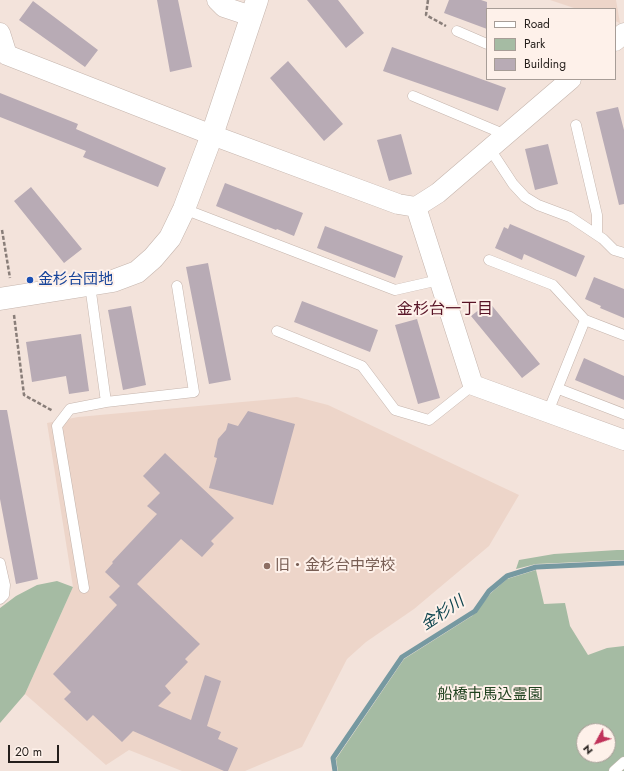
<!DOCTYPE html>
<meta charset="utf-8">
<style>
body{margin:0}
#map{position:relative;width:624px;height:771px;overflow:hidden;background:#f3e3db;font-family:Jost,sans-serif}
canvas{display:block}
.legend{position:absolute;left:486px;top:8px;width:130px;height:72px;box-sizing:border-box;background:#fef1ea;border:1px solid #a79d97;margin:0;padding:5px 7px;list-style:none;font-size:12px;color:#241e1b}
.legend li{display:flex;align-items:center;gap:8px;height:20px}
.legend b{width:20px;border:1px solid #a79d97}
.north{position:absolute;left:576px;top:723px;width:40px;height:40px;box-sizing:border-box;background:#fef1ea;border:1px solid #a79d97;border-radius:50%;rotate:230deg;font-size:11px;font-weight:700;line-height:16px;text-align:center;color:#241e1b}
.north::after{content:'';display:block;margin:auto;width:14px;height:18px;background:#c03159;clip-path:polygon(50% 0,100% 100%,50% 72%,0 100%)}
.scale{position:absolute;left:8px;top:745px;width:51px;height:18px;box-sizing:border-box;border:2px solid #241e1b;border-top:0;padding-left:5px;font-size:12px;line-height:14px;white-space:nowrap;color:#241e1b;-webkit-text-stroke:3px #fef1ea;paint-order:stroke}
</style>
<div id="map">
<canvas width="624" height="771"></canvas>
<ul class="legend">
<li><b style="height:5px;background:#fff"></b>Road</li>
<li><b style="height:11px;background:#a5bba3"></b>Park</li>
<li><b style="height:11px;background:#b8abb5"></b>Building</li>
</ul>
<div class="north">N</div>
<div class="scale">20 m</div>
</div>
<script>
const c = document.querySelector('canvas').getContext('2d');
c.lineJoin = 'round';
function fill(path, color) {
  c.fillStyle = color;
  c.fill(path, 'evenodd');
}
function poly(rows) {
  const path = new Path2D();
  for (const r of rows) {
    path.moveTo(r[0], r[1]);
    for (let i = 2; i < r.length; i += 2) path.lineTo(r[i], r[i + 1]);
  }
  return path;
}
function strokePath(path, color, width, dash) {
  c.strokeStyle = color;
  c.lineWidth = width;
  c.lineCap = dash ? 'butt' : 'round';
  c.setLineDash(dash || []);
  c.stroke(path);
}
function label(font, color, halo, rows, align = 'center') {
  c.font = font + ' Jost,"Noto Sans JP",sans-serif';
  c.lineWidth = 4;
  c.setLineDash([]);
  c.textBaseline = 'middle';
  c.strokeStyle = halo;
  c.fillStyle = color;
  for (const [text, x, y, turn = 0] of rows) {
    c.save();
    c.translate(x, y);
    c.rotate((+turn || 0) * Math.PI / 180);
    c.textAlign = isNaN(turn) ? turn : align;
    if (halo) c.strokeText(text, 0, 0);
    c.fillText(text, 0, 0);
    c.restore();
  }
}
const built = poly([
 [550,0,616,0,620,23,615,21,615,9,577,9],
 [297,397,328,405,519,495,489,546,414,609,366,642,347,659,302,747,245,771,182,771,129,750,106,765,25,694,73,587,47,423,78,417]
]);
const green = poly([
 [617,550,624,550,624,560,536,564,516,569,519,560,554,554],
 [536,570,544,604,565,603,570,626,588,655,607,648,624,646,624,771,338,771,336,759,404,659,472,616,491,593,507,579],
 [584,731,608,731,608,755,584,755],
 [57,581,73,587,25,694,0,723,0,608,16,596,37,585]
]);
const stream = poly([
 [335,771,333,758,402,657,475,611,489,591,507,576,536,567,624,563]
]);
const building = poly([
 [157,0,178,0,192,67,170,72],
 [307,0,338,0,364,33,346,48],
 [449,0,481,0,487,2,487,29,444,13],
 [33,1,98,50,85,67,19,20],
 [392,47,506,88,498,111,383,71],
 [288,61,343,124,324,141,270,78],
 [0,93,78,124,76,129,166,168,158,187,83,157,86,151,0,117],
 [618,107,624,130,624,204,619,205,596,112],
 [401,134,412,174,389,181,377,140],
 [548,144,558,184,535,190,525,149],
 [225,183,303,213,294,236,277,229,276,230,216,206],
 [31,187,82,249,64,263,14,201],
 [510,224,585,256,576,277,524,254,522,260,495,248,504,227,508,229],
 [325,226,403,256,395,278,317,248],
 [208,263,231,380,209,384,186,267],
 [594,277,624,289,624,318,600,308,601,306,585,299],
 [302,301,378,330,370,352,294,322],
 [489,302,540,364,522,378,471,316],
 [131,306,146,385,123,390,108,310],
 [417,319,440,398,418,404,395,325],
 [81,334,89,391,69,394,66,376,32,382,26,342],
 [584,358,624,376,624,400,575,380],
 [0,410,7,410,38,579,16,584,0,499],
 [248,411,295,424,273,505,209,488,217,458,214,457,218,439,226,430,228,423,238,426],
 [165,453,234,518,211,541,214,544,202,557,181,539,137,584,200,644,185,659,188,662,165,686,171,693,158,706,191,720,205,675,221,681,207,726,221,732,218,739,238,748,228,771,224,771,133,731,122,742,93,715,87,721,64,699,71,692,53,674,117,605,109,597,120,586,105,572,113,563,112,562,157,514,147,506,160,493,143,476]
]);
const path = poly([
 [428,0,426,15,446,26],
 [2,230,10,278],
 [14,315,24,395,53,411]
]);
const service = poly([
 [457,31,487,44],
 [413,96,506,135],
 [576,125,597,215,597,234],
 [490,149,513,184,525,197,538,205,570,217,603,239,614,250,624,253],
 [184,209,395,290,439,280],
 [489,260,553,285,585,320,624,335],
 [90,285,106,402],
 [277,331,362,366,395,410,429,420,473,385],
 [559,389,624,414],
 [548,412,585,320],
 [0,563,5,585,4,595,0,599],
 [84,588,57,426,70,409,106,402,194,392,177,286],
 [614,771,624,762]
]);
const minor = poly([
 [217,0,224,7,251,16],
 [0,33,7,55,212,135,398,204,416,207,438,193,571,79],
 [615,41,624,33],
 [416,207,473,385,624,440]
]);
const tertiary = poly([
 [0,299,113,281,137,272,153,258,170,238,184,209,212,135,257,0]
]);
const markers = [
 [30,280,4,"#1a4fb4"],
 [267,566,4,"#8d6e63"]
];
const transitNames = [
 ["金杉台団地",38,280]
];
const educationNames = [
 ["旧・金杉台中学校",275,566]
];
const parkNames = [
 ["船橋市馬込霊園",490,695]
];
const neighbourhoodNames = [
 ["金杉台一丁目",445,310]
];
const waterNames = [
 ["金杉川",443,614,-34]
];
fill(built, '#edd5c9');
fill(green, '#a5bba3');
strokePath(stream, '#7699a1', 5);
fill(building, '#b8abb5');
strokePath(service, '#c5b5ad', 11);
strokePath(minor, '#c5b5ad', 21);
strokePath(tertiary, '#c5b5ad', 23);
strokePath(path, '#897e79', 2.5, [4, 2]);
strokePath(service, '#fff', 10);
strokePath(minor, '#fff', 20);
strokePath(tertiary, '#fff', 22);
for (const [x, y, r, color] of markers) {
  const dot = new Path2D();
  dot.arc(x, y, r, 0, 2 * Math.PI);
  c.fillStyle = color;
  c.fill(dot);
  strokePath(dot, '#fef1ea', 1.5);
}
label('15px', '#164399', '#fef1ea', transitNames, 'left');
label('15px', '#785e54', '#fef1ea', educationNames, 'left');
label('15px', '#20421f', '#fef1ea', parkNames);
label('16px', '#591527', '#fef1ea', neighbourhoodNames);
label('italic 16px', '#0d444e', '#fef1ea', waterNames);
</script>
